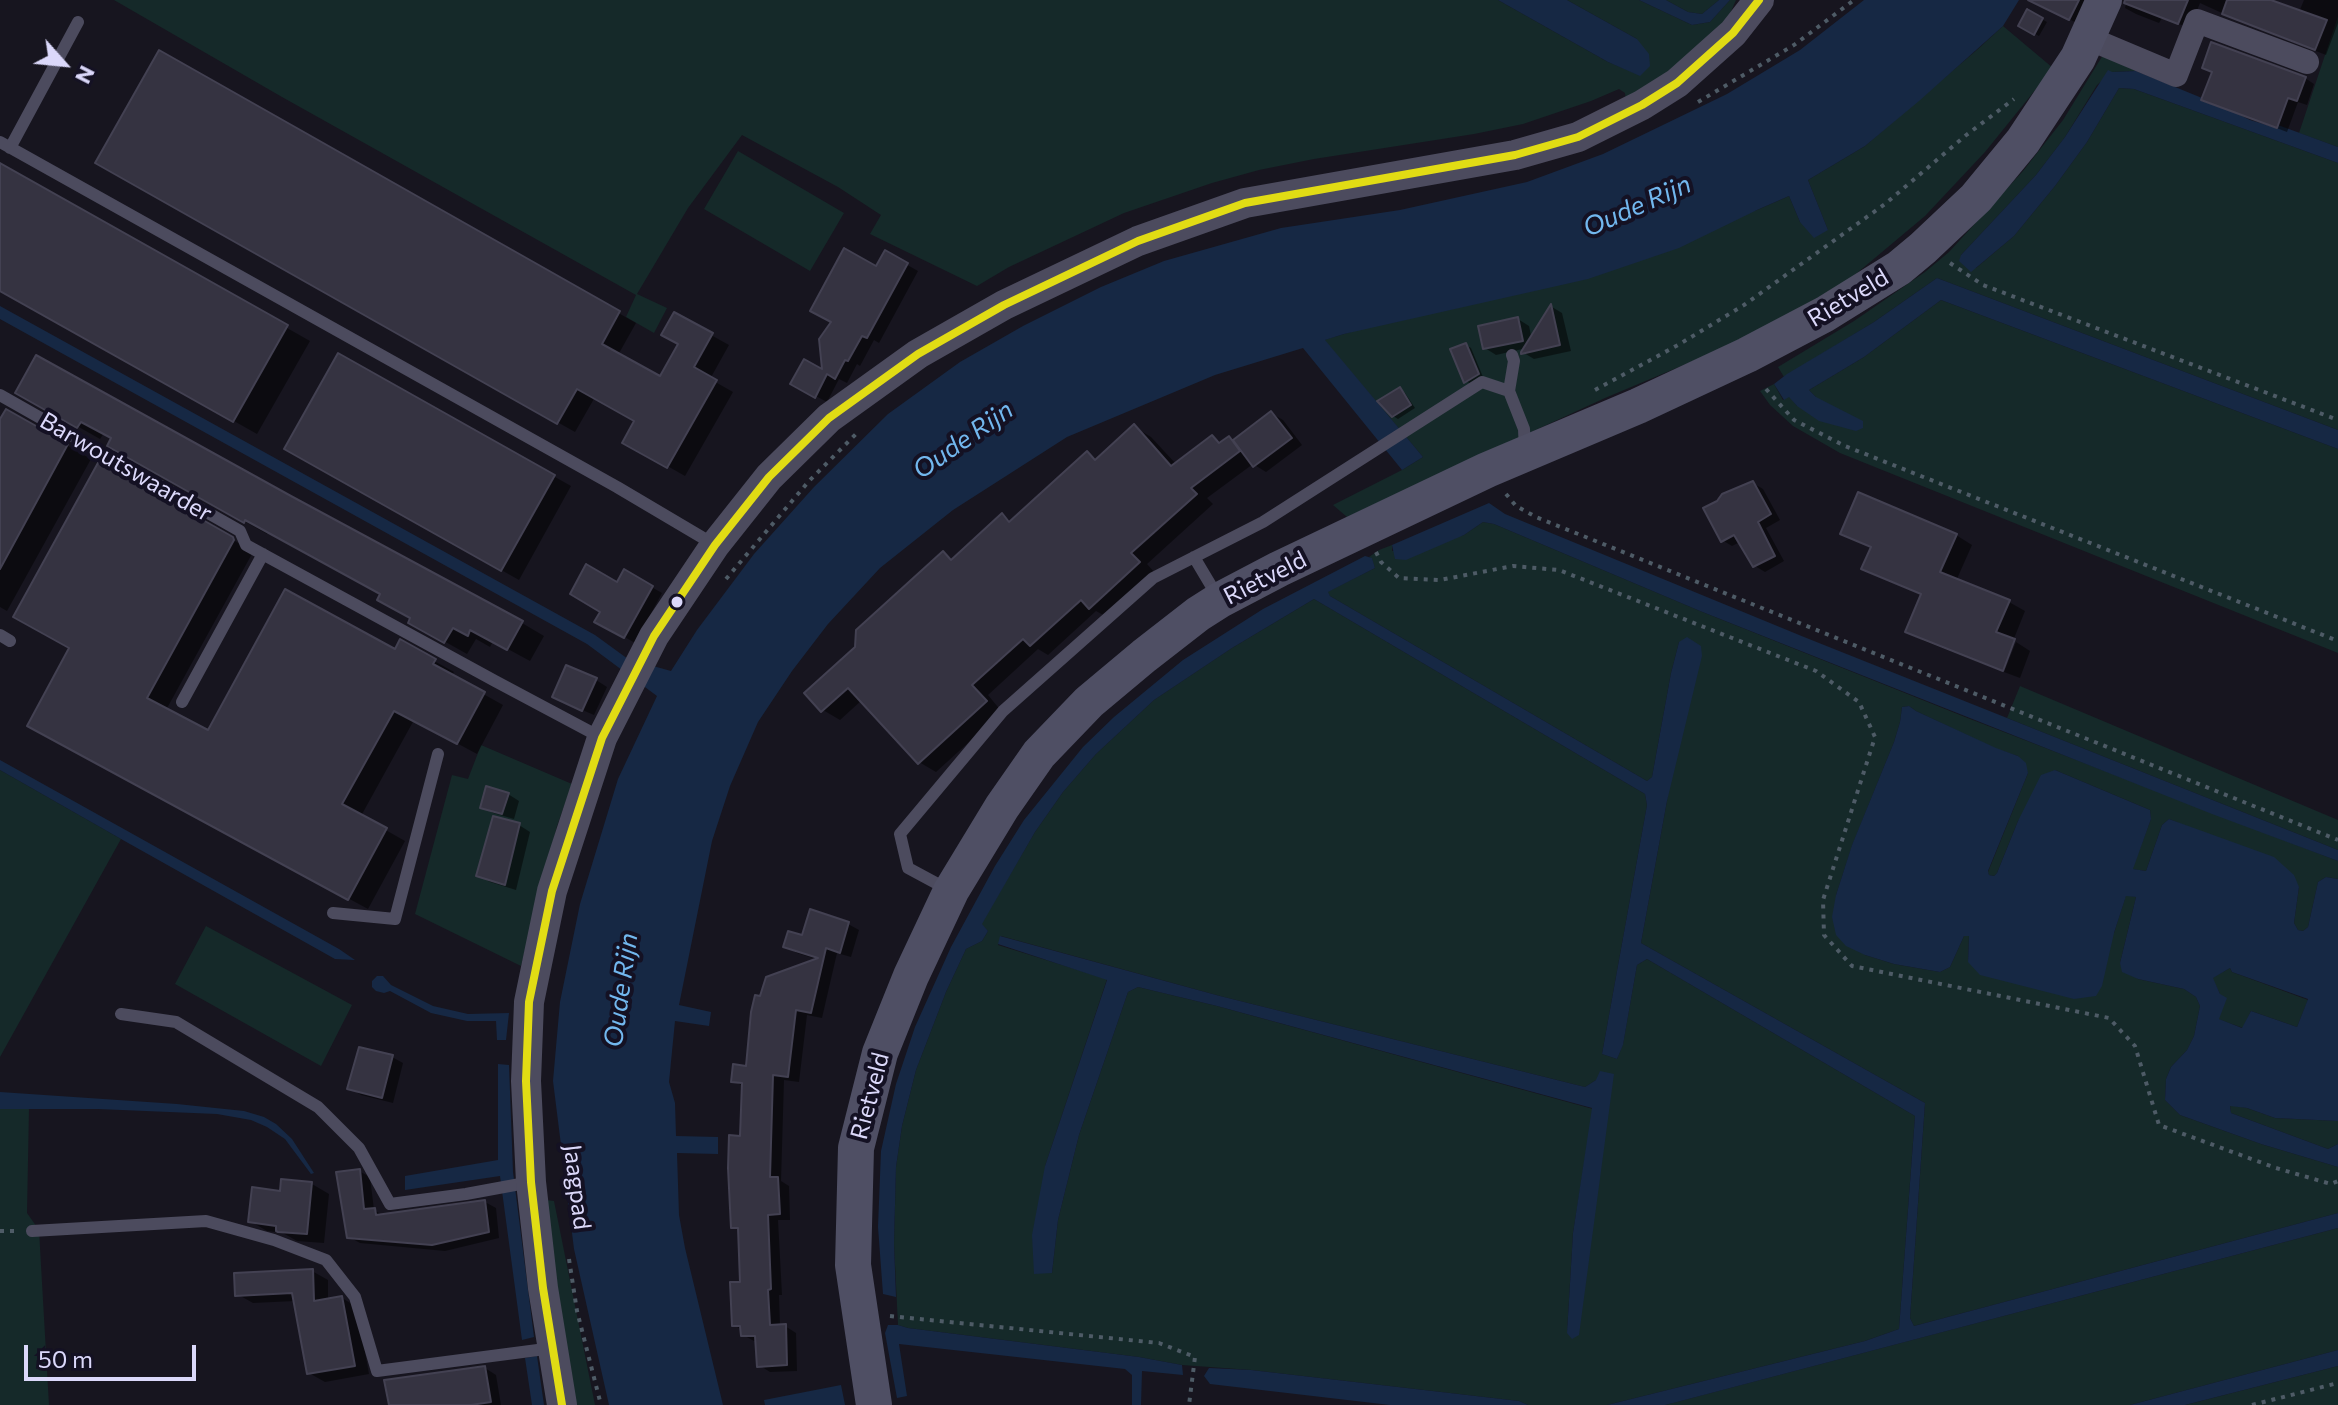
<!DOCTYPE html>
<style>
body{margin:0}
#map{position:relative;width:2338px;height:1405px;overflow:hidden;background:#17151f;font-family:Commissioner,sans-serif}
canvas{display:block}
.north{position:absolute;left:24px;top:24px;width:80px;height:80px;-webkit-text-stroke:6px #141123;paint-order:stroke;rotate:117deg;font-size:22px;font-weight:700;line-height:32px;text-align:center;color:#dbd8fa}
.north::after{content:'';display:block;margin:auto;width:28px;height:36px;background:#dbd8fa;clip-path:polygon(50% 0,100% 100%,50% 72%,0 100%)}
.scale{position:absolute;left:24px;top:1345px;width:172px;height:36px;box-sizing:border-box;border:4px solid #dbd8fa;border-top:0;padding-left:10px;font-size:24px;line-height:28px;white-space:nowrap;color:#dbd8fa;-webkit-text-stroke:6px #141123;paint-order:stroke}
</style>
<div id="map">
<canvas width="2338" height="1405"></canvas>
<div class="north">N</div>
<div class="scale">50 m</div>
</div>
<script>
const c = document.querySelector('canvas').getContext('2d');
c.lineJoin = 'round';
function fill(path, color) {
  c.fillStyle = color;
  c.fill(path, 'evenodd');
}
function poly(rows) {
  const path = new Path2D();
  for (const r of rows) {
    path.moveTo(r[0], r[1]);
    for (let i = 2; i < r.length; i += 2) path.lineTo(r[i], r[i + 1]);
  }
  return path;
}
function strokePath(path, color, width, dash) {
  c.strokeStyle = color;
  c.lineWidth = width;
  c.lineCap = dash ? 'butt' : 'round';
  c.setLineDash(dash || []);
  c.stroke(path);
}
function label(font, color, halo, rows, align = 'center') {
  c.font = font + ' Commissioner,sans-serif';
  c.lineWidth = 8;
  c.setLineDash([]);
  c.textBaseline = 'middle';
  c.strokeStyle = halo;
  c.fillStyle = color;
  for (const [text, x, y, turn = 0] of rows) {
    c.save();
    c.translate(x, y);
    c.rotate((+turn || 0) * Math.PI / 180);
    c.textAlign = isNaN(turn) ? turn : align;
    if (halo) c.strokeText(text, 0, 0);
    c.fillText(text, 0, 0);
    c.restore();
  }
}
const green = poly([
 [114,0,1498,0,1608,62,1640,75,1637,39,1567,0,1639,0,1692,25,1710,22,1730,0,1736,0,1726,23,1688,59,1626,103,1625,93,1619,89,1591,101,1523,124,1474,134,1314,159,1259,170,1212,183,1124,213,1009,267,977,286,870,234,881,215,838,187,742,135,688,208,637,294,667,308,654,333,626,317,636,295,282,97],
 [1666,0,1719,0,1702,14,1688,12],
 [2338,16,2338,147,2299,133],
 [2003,26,2053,68,1985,152,1925,216,1851,278,1778,321,1698,359,1605,398,1347,517,1333,505,1402,470,1423,457,1324,340,1757,210,1789,196,1800,222,1828,230,1808,180,1865,146,1978,49],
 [2103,55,2136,71,2112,72,2097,85,2065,137,2036,175,1961,255,1976,268,2014,236,2055,186,2087,142,2119,88,2134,89,2338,163,2338,430,1937,278,1874,322,1784,377,1778,367,1854,321,1925,272,1949,252,2023,171,2063,120],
 [738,151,844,213,810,271,704,209],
 [1941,300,2338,449,2338,653,1840,453,1793,426,1770,405,1760,391,1774,384,1783,400,1789,396,1797,406,1816,397,1809,390,1864,357],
 [1483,522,1494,524,1700,611,1965,717,2338,861,2338,879,2326,877,2318,882,2308,927,2303,931,2298,930,2294,923,2299,887,2201,832,2169,819,2162,825,2146,871,2132,869,2151,819,2150,810,2055,770,2018,821,1997,873,1994,876,1989,875,1988,872,2028,773,2018,756,1996,749,1916,711,1909,706,1902,707,1900,722,1894,742,1852,846,1836,895,1865,955,1894,964,1940,972,1950,967,1964,936,1969,936,1968,962,2114,933,2126,895,2136,897,2120,963,2138,979,2184,989,2196,997,2200,1006,2194,1036,2187,1050,2171,1067,2166,1079,2165,1100,2180,1115,2261,1144,2338,1167,2338,1213,1914,1326,1910,1318,1925,1103,1641,943,1667,801,1679,642,1671,673,1652,777,1647,781,1330,596,1327,592,1375,568,1372,559,1369,557,1379,550,1392,545,1392,551,1464,535],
 [1314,599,1645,794,1647,805,1602,1054,1617,1059,1623,1044,1637,965,1647,959,1915,1116,1899,1329,1865,1341,1607,1405,1528,1405,1519,1401,1251,1370,1182,1365,1139,1357,908,1328,898,1325,894,1243,896,1167,902,1126,916,1070,946,992,966,949,982,941,988,931,981,924,1035,832,1063,792,1096,754,1154,700,1232,648],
 [1001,936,1220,996,1585,1087,1596,1080,1567,1333,1573,1233,1593,1109,1217,1006,1138,987,1128,992,1079,1135,1058,1220,1052,1273,1045,1166,1107,979,998,945],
 [2020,686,2338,820,2338,850,2007,718],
 [481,745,572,784,557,826,521,966,415,914,452,775,468,779],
 [0,770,121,839,0,1057],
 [206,926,352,1005,321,1066,175,984],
 [2230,968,2232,972,2308,1000,2297,1027,2251,1011,2243,1028,2218,1019,2220,994,2212,978],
 [2230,1105,2247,1108,2275,1118,2338,1121,2338,1144,2328,1149,2231,1113],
 [29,1108,27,1213,39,1230,49,1405,0,1405,0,1109],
 [546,1200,554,1201,595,1405,571,1405],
 [2338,1228,2338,1350,2130,1405,1665,1405],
 [2338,1366,2338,1405,2185,1405]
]);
const water = poly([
 [1498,0,1567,0,1637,39,1649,54,1650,66,1640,76,1608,62],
 [1639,0,1666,0,1688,12,1702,14,1719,0,1730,0,1710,22,1692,25],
 [1864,0,2019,0,2003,26,1919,101,1865,146,1808,180,1828,230,1814,238,1800,222,1789,196,1757,210,1679,248,1588,279,1344,334,1325,340,1423,457,1402,470,1303,348,1215,375,1067,437,953,510,880,568,828,624,792,671,758,722,730,786,712,841,679,1005,711,1012,709,1026,675,1021,669,1082,675,1103,676,1136,718,1137,718,1154,677,1153,679,1215,685,1248,723,1405,609,1405,574,1249,553,1081,560,1002,580,904,618,779,657,696,587,644,0,319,0,306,595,635,628,659,671,671,697,630,754,554,814,487,888,414,960,362,1023,326,1101,287,1164,261,1281,228,1400,210,1527,182,1603,154,1727,94,1800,50],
 [2108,70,2112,72,2136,71,2202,98,2202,101,2211,104,2212,101,2250,120,2277,128,2278,125,2338,147,2338,163,2134,89,2119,88,2087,142,2055,186,2014,236,1971,272,1959,261,1961,255,2036,175,2065,137],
 [1937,278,2338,430,2338,449,1941,300,1864,357,1809,390,1816,397,1863,421,1863,428,1856,431,1819,421,1797,406,1789,397,1784,400,1774,384,1787,374,1874,322],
 [1489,503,1505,514,1804,637,2338,850,2338,861,2212,814,1700,611,1494,524,1483,522,1464,535,1406,560,1395,559,1392,545],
 [1365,556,1372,558,1375,568,1328,592,1330,596,1647,781,1652,777,1671,673,1679,642,1687,637,1701,646,1702,656,1667,801,1641,943,1925,1103,1910,1318,1914,1326,2338,1213,2338,1228,1677,1402,1665,1405,1607,1405,1865,1341,1899,1329,1915,1116,1647,959,1637,965,1623,1045,1617,1059,1602,1054,1647,805,1645,794,1314,599,1232,648,1154,700,1096,754,1063,792,1035,832,982,924,988,931,982,941,966,949,946,992,916,1070,902,1126,896,1167,894,1243,896,1297,883,1294,878,1227,881,1151,896,1084,915,1027,951,947,995,866,1024,820,1083,747,1114,717,1183,660,1263,609],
 [1909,706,1916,711,1996,748,2018,756,2026,763,2028,773,1988,871,1989,875,1994,876,1997,873,2018,821,2041,775,2055,770,2150,810,2151,819,2133,869,2146,871,2162,825,2169,819,2274,857,2294,875,2299,887,2294,923,2298,930,2303,931,2308,927,2318,882,2326,877,2338,879,2338,1121,2275,1118,2247,1108,2230,1106,2231,1113,2328,1149,2338,1144,2338,1167,2261,1144,2180,1115,2165,1100,2166,1079,2171,1067,2187,1050,2194,1036,2200,1006,2196,997,2184,989,2138,979,2122,972,2120,963,2136,897,2126,896,2114,933,2102,986,2096,996,2074,999,1980,975,1968,962,1969,936,1964,936,1950,967,1940,972,1894,964,1865,955,1846,946,1836,935,1832,917,1836,895,1852,845,1894,742,1900,722,1902,707],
 [2230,968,2232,972,2308,999,2297,1027,2251,1011,2242,1028,2219,1019,2227,998,2220,994,2213,978],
 [0,760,339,949,355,960,335,959,121,839,0,770],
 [1000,936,1220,996,1585,1087,1596,1080,1600,1071,1614,1074,1579,1335,1572,1339,1567,1333,1573,1233,1592,1108,1217,1006,1138,987,1128,992,1079,1135,1058,1220,1052,1273,1034,1274,1032,1235,1045,1166,1107,980,998,944],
 [377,976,383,976,391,985,433,1006,468,1014,509,1013,506,1040,497,1040,496,1021,467,1021,431,1013,390,991,384,993,376,991,372,987,372,981],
 [498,1064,509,1065,513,1172,534,1337,522,1340,500,1176,405,1190,405,1176,498,1160],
 [0,1092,177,1104,244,1111,264,1117,276,1124,292,1139,314,1173,311,1174,285,1139,267,1127,251,1120,217,1114,98,1109,0,1109],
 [888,1325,898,1325,908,1328,1139,1357,1182,1365,1183,1375,1142,1371,1141,1405,1132,1405,1132,1375,1125,1369,899,1344,907,1396,897,1398,885,1333],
 [2338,1350,2338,1366,2185,1405,2130,1405],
 [537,1356,544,1405,532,1405,525,1358],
 [1209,1368,1251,1370,1519,1401,1528,1405,1390,1405,1210,1384,1204,1376],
 [841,1385,845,1405,765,1405,764,1400]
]);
const shadow = poly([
 [2036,0,2093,0,2081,25,2046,8],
 [2127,0,2273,0,2272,2,2299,12,2304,0,2338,0,2338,23,2326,55,2235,19,2200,3,2190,28,2162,18,2159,23,2136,14,2125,8],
 [2028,12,2047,22,2039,36,2020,26],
 [160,52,636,323,618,355,661,379,680,343,675,315,729,345,710,379,733,392,685,476,625,442,637,421,595,397,575,432,98,163],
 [2305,78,2314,84,2307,105,2298,102,2287,132,2213,104],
 [1,166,310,341,257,434,0,289],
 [886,253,918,271,879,343,874,340,860,366,857,364,847,383,839,379,827,402,793,384,825,373],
 [1552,307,1562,313,1571,351,1534,359,1524,353,1527,348,1496,355,1485,348,1518,319,1529,326,1532,340],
 [1466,345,1471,348,1483,377,1471,384,1466,381],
 [339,355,571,486,519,580,287,449],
 [1400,390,1405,393,1415,408,1398,419,1393,416],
 [17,392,522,623,544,636,530,661,493,641,490,647,476,639,467,654,410,622,413,618,383,593,269,531,267,534,132,458,114,438,104,433,100,439],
 [7,411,91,459,7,611,0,607,0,418,2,419],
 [1271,413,1283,420,1302,445,1266,472,1253,464,1207,498,1213,504,1147,564,1155,573,1107,617,1096,611,1048,655,1038,649,988,695,1002,712,936,772,919,762,862,700,840,720,823,710,857,648,944,554,954,560,1002,516,1012,522,1087,453,1098,460,1134,427,1151,437,1176,464,1212,437,1223,443,1230,438,1234,441],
 [1753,483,1763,489,1780,520,1766,528,1784,561,1765,572,1755,566,1740,542,1732,546,1722,540],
 [1843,533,1956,535,1972,545,1956,581,2009,602,2025,611,2001,671,1924,641,1908,631,1923,595,1880,577,1864,568,1873,548],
 [232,539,253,552,166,710,209,733,395,652,400,642,454,672,451,676,503,705,477,754,414,720,361,816,405,841,368,909,49,736],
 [625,572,662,593,635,643,597,621],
 [2016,642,2030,651,2020,678,2004,672],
 [596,680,607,687,594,715,566,703],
 [508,794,519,801,514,819,493,813,482,807],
 [519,825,530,832,516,890,490,882,479,876],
 [848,924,859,930,851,957,837,953,822,1018,807,1015,799,1082,784,1080,781,1181,789,1186,790,1220,778,1220,782,1295,779,1295,780,1326,785,1326,796,1333,797,1371,770,1372,759,1365,758,1341,754,1341,743,1335,742,1330,734,1325,742,1283,740,1231,733,1227,742,1138,744,1087,733,1080,747,1068,761,999,819,960,797,953,785,946,803,937],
 [392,1057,403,1063,393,1103,361,1095,350,1088],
 [359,1171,370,1177,374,1210,384,1216,485,1202,496,1208,499,1238,445,1251,360,1243,349,1237],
 [312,1184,329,1194,324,1243,297,1241,283,1233,267,1231,250,1221,282,1193],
 [312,1271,328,1280,328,1301,342,1298,357,1307,369,1374,325,1382,309,1373,295,1301,253,1303,237,1294],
 [485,1368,496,1375,501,1405,391,1405]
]);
const building = poly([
 [2028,0,2079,0,2069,20,2028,0],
 [2125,0,2188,0,2178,24,2124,3,2125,0],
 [2227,0,2271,0,2327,20,2315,50,2222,14,2227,0],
 [2027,9,2043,18,2034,35,2018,26,2027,9],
 [2211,42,2306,77,2297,101,2288,98,2277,128,2201,100,2212,72,2202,68,2211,42],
 [159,50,620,311,602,344,660,376,678,344,661,335,674,312,713,333,694,367,717,380,667,468,622,443,634,421,577,389,557,424,95,163,159,50],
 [0,163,288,325,233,422,0,291,0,163],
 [844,248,876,266,885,250,908,263,867,338,862,336,848,361,845,360,835,379,827,374,815,398,790,384,804,359,822,369,819,339,831,322,810,311,844,248],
 [1551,304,1560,345,1521,354,1521,352,1551,304],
 [1518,317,1523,341,1483,349,1478,326,1518,317],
 [1466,343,1479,374,1464,383,1450,349,1466,343],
 [338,353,555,475,501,571,284,449,338,353],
 [36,355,291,496,523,621,507,650,470,630,468,636,453,628,444,643,408,623,410,618,377,600,380,594,245,520,244,523,107,446,111,438,81,422,77,428,15,393,36,355],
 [1400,387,1411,405,1392,417,1377,401,1400,387],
 [6,409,68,444,0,569,0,419,6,409],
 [1271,411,1292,438,1253,467,1233,440,1271,411],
 [1134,424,1171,466,1212,435,1219,443,1229,436,1240,451,1191,488,1197,494,1131,553,1140,562,1089,609,1081,600,1030,646,1023,639,972,685,987,701,918,764,848,688,821,712,804,693,855,647,856,630,943,551,951,560,1002,513,1009,522,1087,451,1095,460,1134,424],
 [99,461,233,537,234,540,147,698,208,730,285,589,395,649,400,639,436,659,433,664,485,692,457,744,394,711,342,804,387,828,348,900,27,726,69,648,13,617,99,461],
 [1753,481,1771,514,1758,522,1775,556,1753,567,1734,535,1721,542,1703,508,1717,501,1722,494,1753,481],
 [1858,492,1957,534,1940,572,2010,600,1996,632,2015,639,2003,671,1905,632,1921,594,1861,569,1871,547,1840,534,1858,492],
 [586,564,617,582,624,569,653,586,624,638,594,622,600,612,570,594,586,564],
 [566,665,597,678,582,711,552,697,566,665],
 [486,786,509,793,502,814,480,808,486,786],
 [493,816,520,823,505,885,476,876,493,816],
 [810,909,849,922,840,953,826,948,811,1013,796,1010,788,1077,773,1075,770,1177,778,1177,780,1214,768,1215,771,1289,768,1290,770,1325,786,1324,787,1365,757,1367,755,1336,741,1336,740,1326,732,1326,730,1282,740,1282,738,1228,731,1228,728,1168,729,1135,740,1136,742,1083,731,1082,733,1064,746,1066,751,1012,755,995,760,996,766,977,818,958,783,947,788,931,802,935,810,909],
 [359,1047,393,1055,382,1098,347,1089,359,1047],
 [360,1169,364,1209,375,1208,376,1215,485,1200,489,1232,432,1245,347,1238,336,1172,360,1169],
 [281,1179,312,1182,307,1234,278,1232,276,1231,276,1226,248,1222,252,1187,280,1191,281,1179],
 [313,1269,314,1301,342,1296,355,1366,307,1374,292,1293,235,1296,234,1273,313,1269],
 [485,1366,491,1402,471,1405,389,1405,384,1380,485,1366]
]);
const path = poly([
 [1698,102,1794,45,1854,0],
 [1950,263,1983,285,2338,420],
 [1766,389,1794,420,1845,446,2338,641],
 [1595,390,1678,345,1744,305,1885,204,1965,136,2014,99],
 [1506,494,1516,506,1536,517,2338,840],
 [1376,552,1381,562,1399,578,1440,580,1513,566,1559,570,1816,671,1859,702,1875,737,1823,900,1824,935,1852,966,2109,1018,2135,1046,2159,1125,2276,1168,2331,1184,2338,1181],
 [726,579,809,481,856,434],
 [0,1231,18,1231],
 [569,1259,577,1311,601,1405],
 [890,1316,1159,1343,1195,1357,1189,1405],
 [2252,1405,2338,1383]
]);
const service = poly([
 [0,142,617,487,715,545],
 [10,148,78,22],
 [1509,391,1514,361,1512,355],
 [0,395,240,531,246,545,495,681,602,738],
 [1194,557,1219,599],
 [0,635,10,641],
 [182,702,263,554],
 [947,889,908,868,900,834,1003,711,1153,578,1263,522,1482,382,1509,391,1524,429,1525,451],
 [333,913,395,919,438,754],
 [121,1014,176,1022,318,1107,359,1148,390,1204,466,1194,531,1182],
 [32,1231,206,1221,274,1240,326,1260,355,1297,377,1371,553,1348]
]);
const minor = poly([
 [2088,38,2176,75,2197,21,2307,62]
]);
const tertiary = poly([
 [562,1405,543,1288,531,1182,526,1081,529,1002,552,891,602,738,654,636,715,545,769,477,829,418,918,354,1004,305,1138,241,1245,203,1515,155,1578,137,1642,105,1677,83,1733,33,1759,0]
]);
const secondary = poly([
 [874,1405,853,1265,856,1148,880,1053,911,976,951,891,1002,807,1039,754,1089,702,1144,656,1198,614,1220,600,1279,569,1487,470,1638,406,1747,355,1825,314,1899,268,1923,248,1976,198,2023,141,2078,58,2104,0]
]);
const bus1 = poly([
 [562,1405,543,1288,531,1182,526,1081,529,1002,552,891,602,738,654,636,715,545,769,477,829,418,918,354,1004,305,1138,241,1245,203,1515,155,1578,137,1642,105,1677,83,1733,33,1759,0]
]);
const markers = [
 [677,602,7,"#dbd8fa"]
];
const streetNames = [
 ["Rietveld",1848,298,-31],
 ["Barwoutswaarder",126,467,30],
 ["Rietveld",1265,578,-27],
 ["Rietveld",870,1096,-75],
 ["Jaagpad",577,1187,83]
];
const waterNames = [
 ["Oude Rijn",1637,206,-24],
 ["Oude Rijn",963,440,-35],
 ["Oude Rijn",621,990,-82]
];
fill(green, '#152929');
fill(water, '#162844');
fill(shadow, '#0007');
fill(building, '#353341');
strokePath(building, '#434152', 2);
strokePath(path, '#4e5b66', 4, [4, 6]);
strokePath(service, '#4c4b5e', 12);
strokePath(minor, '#4c4b5e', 24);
strokePath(tertiary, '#4c4b5e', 30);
strokePath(secondary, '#4f4f64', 36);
strokePath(bus1, '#e1dc14', 8);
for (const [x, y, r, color] of markers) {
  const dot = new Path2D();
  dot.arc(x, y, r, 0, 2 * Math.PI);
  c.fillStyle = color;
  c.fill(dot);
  strokePath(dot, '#141123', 3);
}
label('24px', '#dbd8fa', '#141123', streetNames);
label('italic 26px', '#72b7ee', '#141123', waterNames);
</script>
